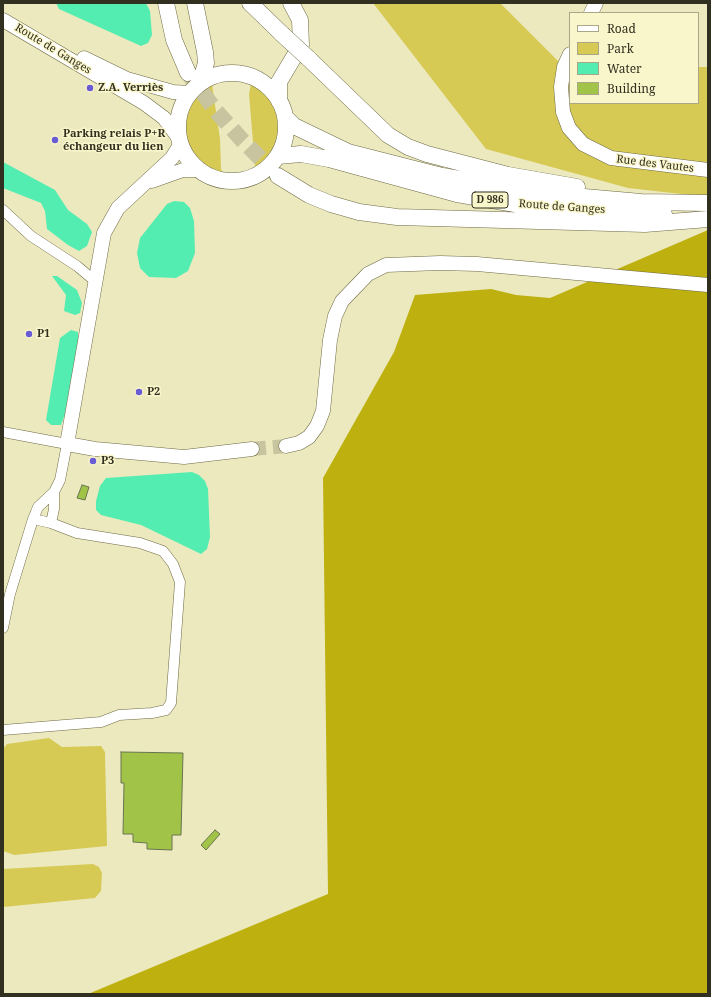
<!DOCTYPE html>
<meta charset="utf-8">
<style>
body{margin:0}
#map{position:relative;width:711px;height:997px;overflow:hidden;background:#ece9bf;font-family:"Noto Serif",serif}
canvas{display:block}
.frame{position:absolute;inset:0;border:4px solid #312f1f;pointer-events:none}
.legend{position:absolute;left:569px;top:12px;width:130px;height:92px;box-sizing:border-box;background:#faf6cc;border:1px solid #aaa687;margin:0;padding:5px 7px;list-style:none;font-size:12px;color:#312f1f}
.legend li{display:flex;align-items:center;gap:8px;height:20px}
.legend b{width:20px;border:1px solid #aaa687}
</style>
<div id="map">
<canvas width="711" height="997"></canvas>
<div class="frame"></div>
<ul class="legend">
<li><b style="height:5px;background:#fff"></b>Road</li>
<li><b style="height:11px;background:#d6ca55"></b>Park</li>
<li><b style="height:11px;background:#54edb1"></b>Water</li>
<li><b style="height:11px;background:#a1c348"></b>Building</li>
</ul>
</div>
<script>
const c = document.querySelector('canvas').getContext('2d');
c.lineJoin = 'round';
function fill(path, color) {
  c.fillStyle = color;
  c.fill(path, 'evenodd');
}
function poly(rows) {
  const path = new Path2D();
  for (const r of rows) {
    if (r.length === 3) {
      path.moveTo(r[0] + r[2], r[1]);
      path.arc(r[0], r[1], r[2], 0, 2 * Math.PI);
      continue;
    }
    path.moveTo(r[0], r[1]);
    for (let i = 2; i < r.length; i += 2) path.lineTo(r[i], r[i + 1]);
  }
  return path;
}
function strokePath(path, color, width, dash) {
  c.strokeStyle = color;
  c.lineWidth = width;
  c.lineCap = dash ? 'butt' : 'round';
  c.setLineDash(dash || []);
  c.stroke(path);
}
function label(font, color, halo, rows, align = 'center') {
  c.font = font + ' "Noto Serif",serif';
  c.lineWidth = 3;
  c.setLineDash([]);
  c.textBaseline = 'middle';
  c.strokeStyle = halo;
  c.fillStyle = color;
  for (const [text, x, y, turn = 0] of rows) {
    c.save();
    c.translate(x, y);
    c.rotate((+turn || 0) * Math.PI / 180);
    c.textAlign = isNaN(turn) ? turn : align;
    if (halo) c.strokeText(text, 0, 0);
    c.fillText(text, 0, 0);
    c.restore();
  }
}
const green = poly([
 [373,3,500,3,564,67,570,67,570,103,698,103,698,67,708,67,708,197,628,188,486,149],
 [212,84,220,139,221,169,223,173,210,169,200,163,187,146,184,135,184,119,189,102,203,88],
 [251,84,266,94,271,101,277,113,278,131,274,147,267,158,255,167,249,94],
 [49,738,62,747,101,746,105,752,107,846,14,855,3,851,3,749,7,744],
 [93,864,99,867,102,873,101,891,95,898,3,907,3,869]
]);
const forest = poly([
 [708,230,708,994,88,994,328,894,323,478,394,352,415,295,491,289,516,295,550,298]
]);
const water = poly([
 [56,3,146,3,150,11,152,35,148,43,141,46,59,9],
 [3,162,55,190,68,210,87,224,92,232,87,246,79,251,68,245,47,229,45,211,41,203,3,188],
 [174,201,184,202,190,208,194,221,195,253,188,271,176,278,149,277,140,268,137,253,140,238,167,204],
 [52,276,57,276,77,290,82,303,80,313,75,315,64,311,66,295],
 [71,330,78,332,78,345,65,414,61,425,51,425,46,420,60,338],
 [192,472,199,475,205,481,208,489,210,537,207,549,201,554,141,525,101,515,96,510,96,501,100,486,106,478]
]);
const building = poly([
 [82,485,89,487,85,500,77,498,82,485],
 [121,752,183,753,181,835,172,835,172,850,147,849,147,843,133,842,133,834,123,834,124,783,121,783,121,752],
 [215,830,220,834,206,850,201,845,215,830]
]);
const secondaryTunnel = poly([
 [252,449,286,446]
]);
const primaryTunnel = poly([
 [188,73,216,111,242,140,278,176]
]);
const street = poly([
 [3,210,31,236,77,266,95,281],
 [3,432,67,444,60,480,54,492,38,507,33,519,10,594,3,628],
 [51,523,54,509,54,492],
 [3,730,101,722,119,715,152,713,166,710,171,703,180,582,173,564,163,551,140,543,77,533,51,523,33,519]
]);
const secondary = poly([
 [591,13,596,3],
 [3,20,144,103,164,118,178,137],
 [570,54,564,67,561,87,563,112,569,128,583,144,611,158,708,170],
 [84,58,127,79,173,92,189,93],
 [180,145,172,158,118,208,104,233,67,444,95,449,184,457,252,449],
 [152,181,183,170,197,170],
 [286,446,299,443,309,437,317,426,323,411,330,340,335,316,342,301,368,274,386,265,440,263,477,264,708,285]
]);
const primary = poly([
 [166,3,174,40,188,73],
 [195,3,205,52,206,63,200,83],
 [250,3,282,34],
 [308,58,388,135,408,147,427,154,508,175,577,187],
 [232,127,54],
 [279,101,279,82,301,45,300,20,291,3],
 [286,118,294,126,348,152,442,176,539,193,641,202,708,203],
 [278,156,301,154,329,159,457,194,521,205,664,214],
 [278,176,309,195,331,204,359,212,397,217,645,224,708,219]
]);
const primaryBridge = poly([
 [282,34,308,58]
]);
const markers = [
 [90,88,4,"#685bd4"],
 [55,140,4,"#685bd4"],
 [29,334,4,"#685bd4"],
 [139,392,4,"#685bd4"],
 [93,461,4,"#685bd4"]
];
const shields = [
 [490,200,36]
];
const shieldNames = [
 ["D 986",490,200]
];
const streetNames = [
 ["Route de Ganges",53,49,31],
 ["Rue des Vautes",655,164,7],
 ["Route de Ganges",562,207,4]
];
const poiNames = [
 ["Z.A. Verriès",98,88],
 ["Parking relais P+R",63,134],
 ["échangeur du lien",63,147],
 ["P1",37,334],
 ["P2",147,392],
 ["P3",101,461]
];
fill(green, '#d6ca55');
fill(forest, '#beb00f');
fill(water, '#54edb1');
fill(building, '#a1c348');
strokePath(building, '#687450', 1);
strokePath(secondaryTunnel, '#c7c49f', 14, [14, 7]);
strokePath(primaryTunnel, '#c7c49f', 16, [16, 8]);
strokePath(street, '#6e6a45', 11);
strokePath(secondary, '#6e6a45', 15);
strokePath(primary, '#6e6a45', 17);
strokePath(street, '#fff', 10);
strokePath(secondary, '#fff', 14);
strokePath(primary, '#fff', 16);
strokePath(primaryBridge, '#6e6a45', 17, []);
strokePath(primaryBridge, '#fff', 16);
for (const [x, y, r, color] of markers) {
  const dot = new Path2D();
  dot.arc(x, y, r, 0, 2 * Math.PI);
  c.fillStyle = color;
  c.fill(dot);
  strokePath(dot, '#faf6cc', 1.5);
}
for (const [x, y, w] of shields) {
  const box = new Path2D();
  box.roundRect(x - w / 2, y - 8, w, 16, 3);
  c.fillStyle = '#faf6cc';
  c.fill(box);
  strokePath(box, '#312f1f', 1);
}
label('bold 10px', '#312f1f', null, shieldNames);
label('11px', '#312f1f', '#faf6cc', streetNames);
label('bold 11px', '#312f1f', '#faf6cc', poiNames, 'left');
</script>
